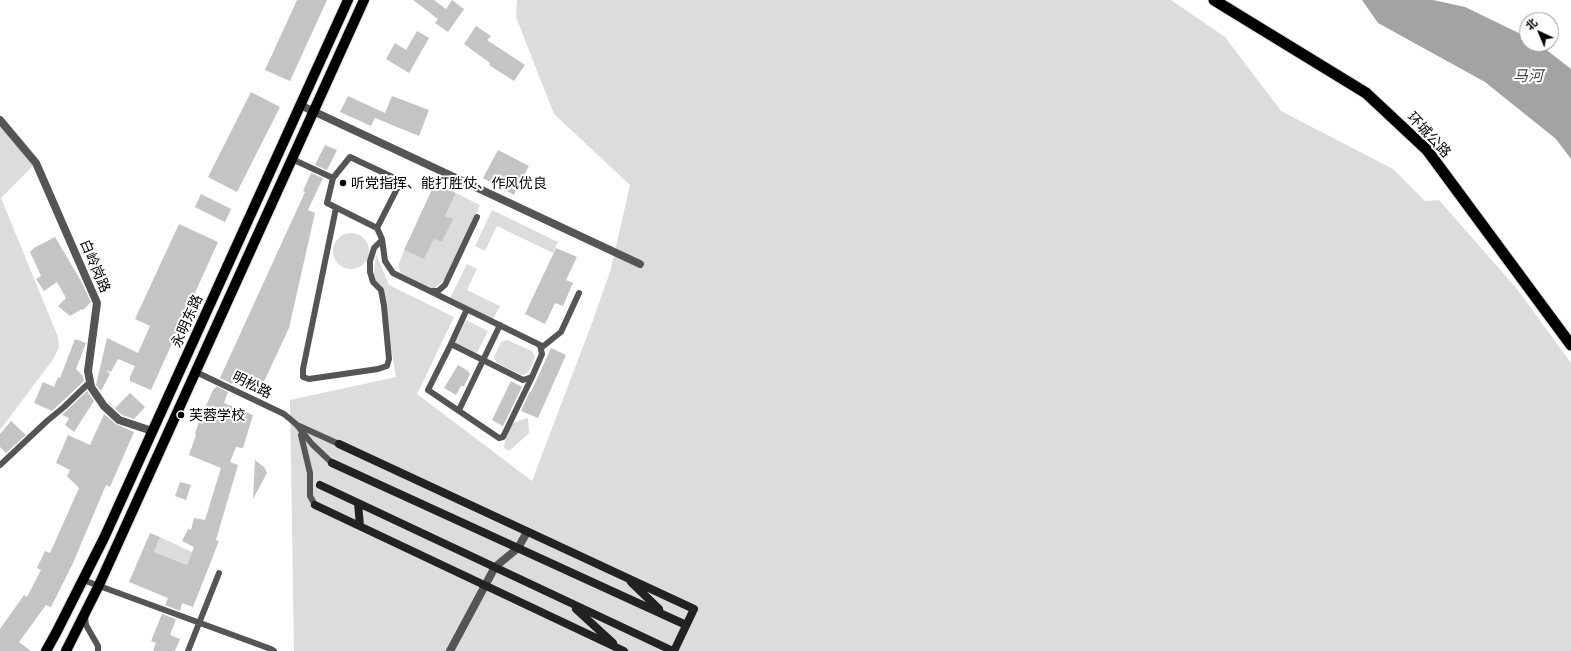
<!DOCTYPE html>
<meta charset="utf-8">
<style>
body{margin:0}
#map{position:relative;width:1571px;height:651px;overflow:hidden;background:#fff;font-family:Lato,"Noto Sans SC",sans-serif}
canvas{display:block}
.north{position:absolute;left:1519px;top:12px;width:40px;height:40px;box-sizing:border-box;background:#fff;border:1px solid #999;border-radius:50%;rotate:316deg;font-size:11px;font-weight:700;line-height:16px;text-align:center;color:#000}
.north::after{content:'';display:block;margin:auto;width:14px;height:18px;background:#000;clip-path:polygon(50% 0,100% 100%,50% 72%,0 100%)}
</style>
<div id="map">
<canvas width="1571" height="651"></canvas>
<div class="north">北</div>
</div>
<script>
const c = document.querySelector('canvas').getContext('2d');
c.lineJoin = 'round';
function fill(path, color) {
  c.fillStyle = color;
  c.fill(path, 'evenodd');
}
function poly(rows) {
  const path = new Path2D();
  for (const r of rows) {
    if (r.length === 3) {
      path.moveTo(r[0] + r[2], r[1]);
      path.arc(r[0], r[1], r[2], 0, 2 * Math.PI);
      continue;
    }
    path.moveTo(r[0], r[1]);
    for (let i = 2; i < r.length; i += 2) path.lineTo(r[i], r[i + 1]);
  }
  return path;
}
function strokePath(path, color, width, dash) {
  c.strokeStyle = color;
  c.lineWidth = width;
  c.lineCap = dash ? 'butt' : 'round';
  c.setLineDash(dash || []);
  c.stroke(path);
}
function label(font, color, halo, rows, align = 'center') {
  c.font = font + ' Lato,"Noto Sans SC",sans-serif';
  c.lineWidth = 4;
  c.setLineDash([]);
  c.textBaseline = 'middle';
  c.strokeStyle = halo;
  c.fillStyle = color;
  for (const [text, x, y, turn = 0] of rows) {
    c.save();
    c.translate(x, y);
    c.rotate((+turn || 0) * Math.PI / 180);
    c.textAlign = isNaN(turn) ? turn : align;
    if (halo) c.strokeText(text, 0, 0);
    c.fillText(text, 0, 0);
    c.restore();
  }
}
const green = poly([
 [517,0,1171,0,1225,37,1281,111,1393,169,1425,201,1439,200,1517,289,1571,363,1571,651,294,651,290,400,396,377,381,290,373,282,376,254,389,285,454,317,417,394,532,481,592,323,611,269,630,185,554,114,516,17],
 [0,120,36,163,1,198,58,337,59,347,54,358,0,430],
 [456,193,480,205,446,278,432,290,401,273,398,266,404,250,424,259,434,239,442,242,452,219,445,216],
 [492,210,558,242,553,253,497,226,485,251,475,246],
 [351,251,18],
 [467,264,477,269,467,290,500,306,493,319,450,298],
 [466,320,488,331,477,353,455,343],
 [507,340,532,351,535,357,528,373,522,375,497,363,494,357,501,342],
 [528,418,529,433,509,451,504,448,506,433,513,423],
 [160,537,192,552,187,565,154,552]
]);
const water = poly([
 [1362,0,1433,0,1465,7,1527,37,1527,44,1539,44,1571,69,1571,159,1556,139,1485,82,1378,23]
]);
const building = poly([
 [297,0,327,0,290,81,265,70],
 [413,0,434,0,446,9,452,0,464,9,448,32,435,23,438,19],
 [476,26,491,36,487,40,525,65,514,81,489,65,490,63,464,44],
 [417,31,429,38,409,73,386,59,395,43,406,50],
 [251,92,280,107,237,192,208,177],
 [348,96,385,113,392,96,429,110,419,136,375,118,371,126,340,112],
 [325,145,337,150,327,170,315,165],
 [498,150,529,166,514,195,483,178],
 [311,173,323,178,308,210,315,213,289,328,260,390,234,379,232,384,220,378,305,192,303,191],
 [435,183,456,193,445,216,453,219,442,242,434,239,424,259,404,250],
 [201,194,231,209,225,222,195,207],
 [179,224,218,242,151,390,130,381,130,377,135,366,118,359,111,372,106,370,110,374,101,391,96,385,107,338,138,353,150,326,135,319],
 [55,237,81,281,91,302,83,310,82,309,70,316,58,306,66,298,57,282,44,291,36,279,41,276,30,252,34,248],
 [556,248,577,257,566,280,573,283,563,306,555,303,545,324,525,314],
 [75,339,86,343,76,369,83,376,84,381,52,411,34,403,43,382,54,387,58,377,60,378],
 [551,348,566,355,538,418,521,411,530,391,531,392],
 [458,365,468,371,470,374,464,386,461,386,456,395,444,388],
 [511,381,522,387,503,426,492,420],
 [216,386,228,392,224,403,253,415,243,448,236,447,230,462,238,465,216,540,219,541,193,607,182,603,180,611,165,605,168,598,129,582,150,533,160,537,154,552,187,565,194,547,182,541,188,529,191,530,194,518,205,520,221,468,189,455,196,435,195,434,199,421,214,388,215,389],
 [87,391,94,401,74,432,65,425,69,418,62,415],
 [130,393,145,407,134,419,122,415,109,403,109,402,115,408],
 [104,414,116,424,134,432,110,487,106,485,73,563,51,607,46,605,19,642,31,651,0,651,0,629,24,595,27,597,41,570,37,568,45,551,50,553,79,488,67,476,70,470,56,463,68,435,90,445],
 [11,421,26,435,6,453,0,447,0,434],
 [255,460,264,467,267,473,253,499],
 [180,482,191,485,186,500,175,496],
 [162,614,176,619,170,635,180,639,175,651,153,651,156,643,151,641]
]);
const service = poly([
 [292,159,333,178,327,203,377,228,382,239,385,261,393,273,540,345,542,354,532,377,523,380,451,344,467,309],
 [333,178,350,157,401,181,377,228],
 [336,208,303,369,303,377,309,379,378,369,387,366,389,359,384,306,381,290,373,282,370,272,370,261,374,248,382,240],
 [431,291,438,291,445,285,477,217],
 [451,344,428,390,499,438,503,437,532,377],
 [541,348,561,332,579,293],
 [196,372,284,414,296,424,312,444,332,463],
 [459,410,500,325],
 [297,425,339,444],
 [301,435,310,473,310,496,315,505],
 [0,465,47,421,64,407,90,382],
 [83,580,271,649,274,651],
 [85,616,86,625,98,646,98,651],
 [188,651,219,573]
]);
const minor = poly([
 [0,120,36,163,97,303,88,371,91,387,104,406,119,420,152,431]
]);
const tertiary = poly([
 [300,105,640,264],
 [450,651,495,567,518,548,527,532]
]);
const secondary = poly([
 [339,444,694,609,674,651],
 [332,463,686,625],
 [320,485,673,651],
 [358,503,360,526],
 [315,505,624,651],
 [631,582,659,609],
 [576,609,613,643]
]);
const primary = poly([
 [46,651,56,633,104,538,348,0],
 [66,651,99,585,364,0]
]);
const trunk = poly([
 [1214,0,1366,93,1427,150,1571,345]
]);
const markers = [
 [343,183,4,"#000"],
 [181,415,4,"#000"]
];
const streetNames = [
 ["环城公路",1429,135,47],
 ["白岭岗路",95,266,67],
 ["永明东路",187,321,-66],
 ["明松路",252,385,26]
];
const poiNames = [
 ["听党指挥、能打胜仗、作风优良",351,183],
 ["芙蓉学校",189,415]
];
const waterNames = [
 ["马河",1528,76]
];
fill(green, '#dcdcdc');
fill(water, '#a3a3a3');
fill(building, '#c4c4c4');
strokePath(primary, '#dbdbdb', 12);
strokePath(trunk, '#dbdbdb', 13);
strokePath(service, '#555', 6);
strokePath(minor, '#555', 8);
strokePath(tertiary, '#555', 8);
strokePath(secondary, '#222', 8);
strokePath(primary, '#000', 10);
strokePath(trunk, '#000', 11);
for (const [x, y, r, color] of markers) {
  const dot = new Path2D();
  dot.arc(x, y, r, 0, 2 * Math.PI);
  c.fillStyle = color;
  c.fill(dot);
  strokePath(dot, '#fff', 1.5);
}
label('14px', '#000', '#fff', streetNames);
label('14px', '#000', '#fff', poiNames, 'left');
label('italic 15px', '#444', '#fff', waterNames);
</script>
